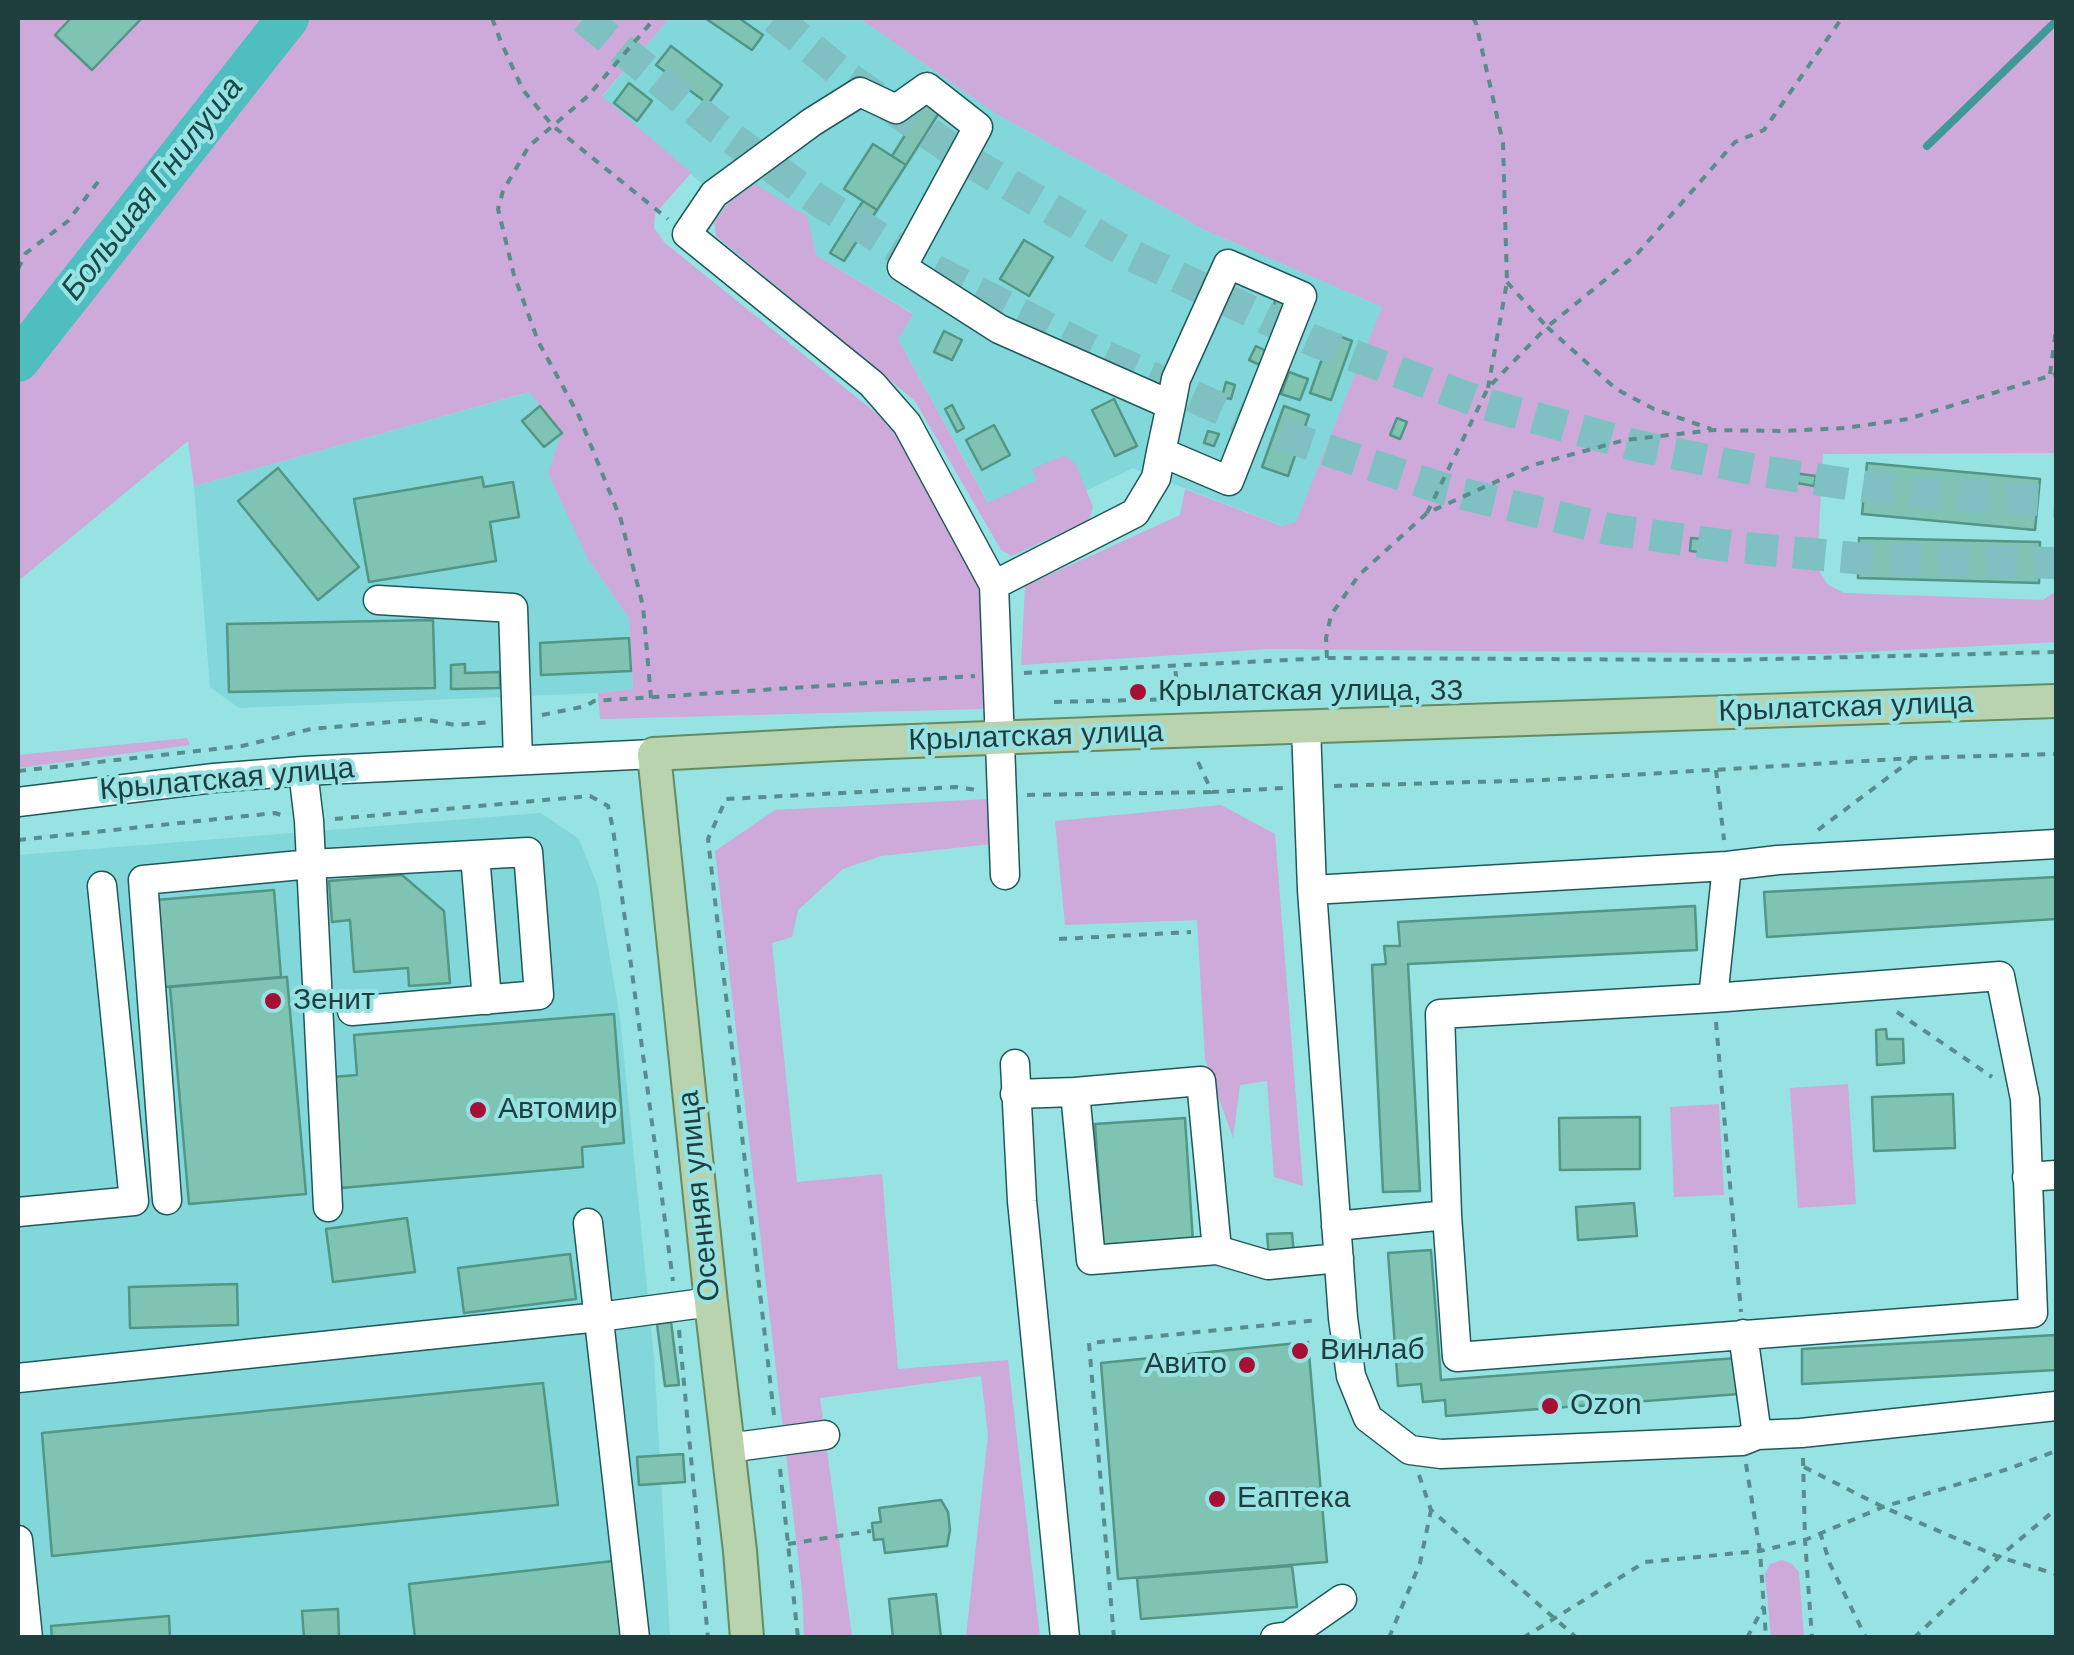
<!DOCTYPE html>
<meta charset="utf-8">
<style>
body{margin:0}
#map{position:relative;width:2074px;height:1655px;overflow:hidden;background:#97e2e3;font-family:Helvetica,sans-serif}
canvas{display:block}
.frame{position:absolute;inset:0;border:20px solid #1f3f3f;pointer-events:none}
</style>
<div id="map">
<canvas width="2074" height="1655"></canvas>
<div class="frame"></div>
</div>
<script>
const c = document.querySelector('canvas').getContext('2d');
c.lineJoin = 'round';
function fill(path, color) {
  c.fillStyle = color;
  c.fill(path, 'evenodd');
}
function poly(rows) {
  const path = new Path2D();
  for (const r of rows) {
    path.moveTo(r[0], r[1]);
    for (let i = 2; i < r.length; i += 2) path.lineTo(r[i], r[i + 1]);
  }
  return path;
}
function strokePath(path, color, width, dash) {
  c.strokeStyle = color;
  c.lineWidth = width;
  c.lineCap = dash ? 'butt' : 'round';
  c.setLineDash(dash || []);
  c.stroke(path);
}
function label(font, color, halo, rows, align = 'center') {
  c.font = font + ' Helvetica,sans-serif';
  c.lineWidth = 8;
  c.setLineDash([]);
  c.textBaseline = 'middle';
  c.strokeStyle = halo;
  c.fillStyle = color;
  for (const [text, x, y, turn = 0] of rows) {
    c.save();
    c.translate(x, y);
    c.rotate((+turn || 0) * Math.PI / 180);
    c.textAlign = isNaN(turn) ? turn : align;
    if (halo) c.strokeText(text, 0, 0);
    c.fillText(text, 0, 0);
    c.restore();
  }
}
const built = poly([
 [670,18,859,18,995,113,1205,230,1382,307,1297,522,1283,526,1133,468,1004,531,898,339,913,313,714,194,602,97],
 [530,392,562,433,588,559,629,618,633,689,598,693,239,708,210,687,194,486],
 [541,813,579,839,598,887,620,1018,654,1358,670,1637,18,1638,18,855]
]);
const green = poly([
 [18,18,670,18,602,96,691,173,655,214,654,228,665,243,876,413,898,437,972,569,980,588,989,698,982,709,600,719,598,693,633,689,629,618,588,559,548,473,562,433,529,392,194,486,188,441,18,581],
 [859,18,2056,18,2056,453,1823,454,1817,567,1827,584,1844,593,2043,600,2056,591,2056,642,1826,654,1269,649,1021,665,1025,586,1180,515,1185,489,1282,526,1296,522,1382,307,1205,230,995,113],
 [755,184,807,216,816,255,913,314,898,339,988,503,1037,480,1032,469,1064,455,1076,465,1093,507,1089,520,1012,556,1001,550,915,401,716,236,714,222,728,203],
 [187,738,190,745,18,768,18,755],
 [988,799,992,844,881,856,843,869,798,910,792,937,772,943,797,1182,882,1174,898,1369,1008,1360,1040,1637,966,1637,988,1435,981,1376,820,1398,852,1637,804,1637,802,1590,715,851,775,810],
 [1221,805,1275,834,1303,1186,1274,1177,1267,1081,1240,1085,1233,1138,1205,1059,1197,920,1065,925,1055,821],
 [1848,1084,1856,1204,1798,1208,1790,1088],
 [1719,1104,1724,1195,1674,1197,1670,1107],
 [1782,1560,1792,1564,1799,1572,1804,1637,1771,1637,1765,1574,1770,1564]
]);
const stream = poly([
 [1927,146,2056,21]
]);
const river = poly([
 [18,361,288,18]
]);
const building = poly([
 [71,18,142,18,92,70,55,35,71,18],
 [705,18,739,18,763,35,752,50,705,18],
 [671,46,722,85,708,104,656,65,671,46],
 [629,83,652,101,637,121,614,103,629,83],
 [928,99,942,108,906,165,892,156,928,99],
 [873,144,906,165,877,210,844,189,873,144],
 [863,201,877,210,844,261,830,253,863,201],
 [1024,240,1053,257,1029,296,1000,279,1024,240],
 [1277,296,1286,299,1281,313,1272,310,1277,296],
 [944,331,962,340,952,360,934,352,944,331],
 [1331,333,1352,341,1331,400,1310,393,1331,333],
 [1256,346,1266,351,1260,365,1249,360,1256,346],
 [1289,372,1308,379,1300,400,1281,394,1289,372],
 [1226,382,1235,385,1231,399,1222,397,1226,382],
 [1114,399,1137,446,1115,456,1092,410,1114,399],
 [952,405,964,428,957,432,945,409,952,405],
 [540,406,562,433,544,447,522,421,540,406],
 [1284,406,1309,415,1288,476,1262,467,1284,406],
 [1397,418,1407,422,1400,439,1390,435,1397,418],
 [994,425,1010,455,982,470,966,440,994,425],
 [1208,431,1219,434,1214,446,1204,443,1208,431],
 [1867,463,2040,479,2035,530,1862,514,1867,463],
 [278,468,359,567,318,600,238,501,278,468],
 [1793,473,1816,476,1814,486,1791,482,1793,473],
 [482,477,484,487,513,482,519,517,490,522,496,561,369,582,354,499,482,477],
 [1691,538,1712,540,1711,553,1690,551,1691,538],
 [1859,538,2040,542,2039,583,1858,578,1859,538],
 [433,620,435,688,229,692,227,624,433,620],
 [629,638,631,671,541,675,540,643,629,638],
 [465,664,465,673,500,672,500,688,451,689,451,665,465,664],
 [402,875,444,911,450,983,409,986,408,968,354,972,350,920,332,922,329,881,402,875],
 [2056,877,2056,919,1767,937,1764,892,2056,877],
 [274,890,281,977,164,987,156,900,274,890],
 [1695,906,1697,950,1408,964,1420,1191,1383,1192,1372,965,1386,964,1384,946,1400,946,1398,922,1695,906],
 [287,977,306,1194,189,1204,170,987,287,977],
 [614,1014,624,1143,582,1147,583,1167,341,1188,332,1077,357,1075,354,1035,614,1014],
 [1886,1029,1887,1039,1903,1039,1904,1063,1877,1065,1876,1030,1886,1029],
 [1953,1094,1955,1148,1874,1151,1872,1097,1953,1094],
 [1640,1117,1640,1169,1560,1170,1559,1118,1640,1117],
 [1185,1118,1193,1242,1103,1248,1095,1124,1185,1118],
 [1634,1203,1637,1236,1578,1240,1576,1207,1634,1203],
 [407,1218,415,1272,333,1282,326,1229,407,1218],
 [1292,1233,1294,1255,1269,1257,1267,1234,1292,1233],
 [1431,1250,1441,1380,1737,1358,1739,1394,1446,1416,1445,1400,1423,1402,1421,1384,1398,1386,1388,1253,1431,1250],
 [570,1254,576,1299,464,1313,458,1268,570,1254],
 [237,1284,238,1325,130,1328,129,1287,237,1284],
 [671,1322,679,1385,665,1386,657,1324,671,1322],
 [2056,1335,2056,1370,1802,1384,1802,1349,2056,1335],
 [1308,1342,1327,1562,1118,1579,1101,1363,1308,1342],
 [543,1383,558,1505,52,1556,42,1433,543,1383],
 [683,1454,685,1482,639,1485,637,1457,683,1454],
 [941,1500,948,1512,950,1530,947,1546,885,1553,883,1539,874,1540,872,1523,881,1522,879,1508,941,1500],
 [622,1560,631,1638,415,1638,409,1584,622,1560],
 [1292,1566,1297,1607,1141,1619,1137,1578,1292,1566],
 [936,1594,941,1638,893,1638,889,1599,936,1594],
 [338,1609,339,1638,304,1638,302,1611,338,1609],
 [169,1616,170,1638,52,1638,51,1626,169,1616]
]);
const majorTunnel = poly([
 [584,18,715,126,819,201,926,266,1089,349,1267,430,1447,490,1608,529,1736,547,1866,559,2056,563],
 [775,18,844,75,972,163,1131,255,1314,341,1485,404,1638,446,1761,471,1894,491,2056,501]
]);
const path = poly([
 [492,18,501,42,523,90,553,126,668,219],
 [1473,18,1476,23,1503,143,1507,282,1488,388],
 [18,269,26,253,68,221,101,178],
 [1507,282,1547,327,1637,254,1735,142,1764,130,1842,18],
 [2050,374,2056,330],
 [1427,513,1488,388,1547,327,1616,389,1654,409,1711,429],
 [1327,658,1326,638,1331,615,1359,575,1427,513,1533,465,1625,440,1714,430,1782,431,1845,428,1908,419,2056,374],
 [1024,673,1327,658,1731,660,2056,652],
 [651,698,643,606,621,520,579,416,538,341,514,275,498,209,503,191,529,146,588,96,655,18],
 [1054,702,1178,699,1175,665],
 [542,715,586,706,594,701,975,676],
 [1198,762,1212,792,1285,788],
 [1716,770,1724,840],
 [18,771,242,746,311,729,423,719,455,725,493,722],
 [1334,786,1543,780,1914,758,2056,754],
 [1027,795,1212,792],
 [335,819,590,796,608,806,613,829,673,1281],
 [1818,830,1914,758],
 [18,840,275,813,281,815],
 [1059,939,1191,932],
 [1897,1012,1992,1077],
 [1716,1022,1741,1312],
 [679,1330,708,1638],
 [774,1415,708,839,726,799,956,787,977,790],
 [1803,1458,1805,1540,1812,1638],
 [1746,1464,1760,1551,1766,1638],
 [1804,1467,1883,1507,1999,1557,2056,1574],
 [780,1469,798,1638],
 [1419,1475,1431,1510,1577,1638],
 [1820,1532,1830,1564,1866,1638],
 [788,1544,871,1531],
 [1114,1638,1089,1343,1318,1320],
 [1389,1638,1420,1563,1431,1510],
 [1523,1638,1645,1562,1760,1551,1805,1540,1883,1507,2008,1469,2056,1451],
 [1747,1638,1764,1606],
 [1914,1638,1999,1557,2056,1509]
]);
const minor = poly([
 [994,585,1135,513,1156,478,1161,452,1171,405,1176,379,1228,264,1302,296,1229,481,1161,452],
 [378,600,513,608,518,760],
 [1306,727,1312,890,1343,1318,1351,1376,1368,1418,1410,1450,1441,1454,1742,1441,1757,1435,1801,1433,2056,1406],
 [303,771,309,821,328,1207],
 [18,802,214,778,303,771,654,754],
 [475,855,487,1000],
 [1005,875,994,585,907,424,872,384,687,234,714,194,812,122,860,92,896,109,927,87,978,127,902,267,999,329,1171,405],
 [1312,890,1727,866,1778,860,2056,844],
 [1713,998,2000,976,2025,1099,2033,1313,1457,1357,1447,1215,1440,1014,1713,998,1727,866],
 [1015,1064,1022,1201,1065,1638],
 [1075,1092,1091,1260,1217,1250,1268,1265,1339,1258],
 [1015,1094,1075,1092,1201,1081,1217,1250],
 [2027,1177,2056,1175],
 [167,1200,143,880,311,864,528,852,539,995,352,1011],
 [18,1212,134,1201,102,886],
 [588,1223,635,1638],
 [1336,1226,1447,1215],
 [1743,1334,1757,1435],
 [18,1378,599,1317,711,1302],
 [728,1448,825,1435],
 [18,1540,28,1638],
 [1275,1638,1289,1636,1342,1599]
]);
const major = poly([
 [747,1638,740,1551,711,1302,654,754,837,744,1143,732,2056,701]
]);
const markers = [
 [1138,692,10,"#a80f34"],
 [273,1001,10,"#a80f34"],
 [478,1110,10,"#a80f34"],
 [1300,1351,10,"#a80f34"],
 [1247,1365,10,"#a80f34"],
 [1550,1406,10,"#a80f34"],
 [1217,1499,10,"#a80f34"]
];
const poiNames = [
 ["Крылатская улица, 33",1158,692],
 ["Зенит",293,1001],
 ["Автомир",498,1110],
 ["Винлаб",1320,1351],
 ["Авито",1227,1365,"right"],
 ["Ozon",1570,1406],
 ["Еаптека",1237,1499]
];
const streetNames = [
 ["Крылатская улица",1846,708,-2],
 ["Крылатская улица",1036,737,-2],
 ["Крылатская улица",227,780,-5],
 ["Осенняя улица",700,1196,-96]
];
const waterNames = [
 ["Большая Гнилуша",153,189,-52]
];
fill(built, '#81d7d9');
fill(green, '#cdaad9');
strokePath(stream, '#409899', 8);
strokePath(river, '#4ebec0', 42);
fill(building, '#7fc4b3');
strokePath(building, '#529686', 2.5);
strokePath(majorTunnel, '#7fc1c2', 32, [32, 16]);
strokePath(minor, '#1e595a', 31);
strokePath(major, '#648c63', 36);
strokePath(path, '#588d8d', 4, [8, 8]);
strokePath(minor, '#fff', 28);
strokePath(major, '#b8d3ad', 32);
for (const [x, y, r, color] of markers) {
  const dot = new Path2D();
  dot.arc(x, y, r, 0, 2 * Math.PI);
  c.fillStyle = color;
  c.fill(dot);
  strokePath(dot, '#97e2e3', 4);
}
label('30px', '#1f3f3f', '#97e2e3', poiNames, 'left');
label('30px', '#1f3f3f', '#97e2e3', streetNames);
label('italic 32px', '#17494a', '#97e2e3', waterNames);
</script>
